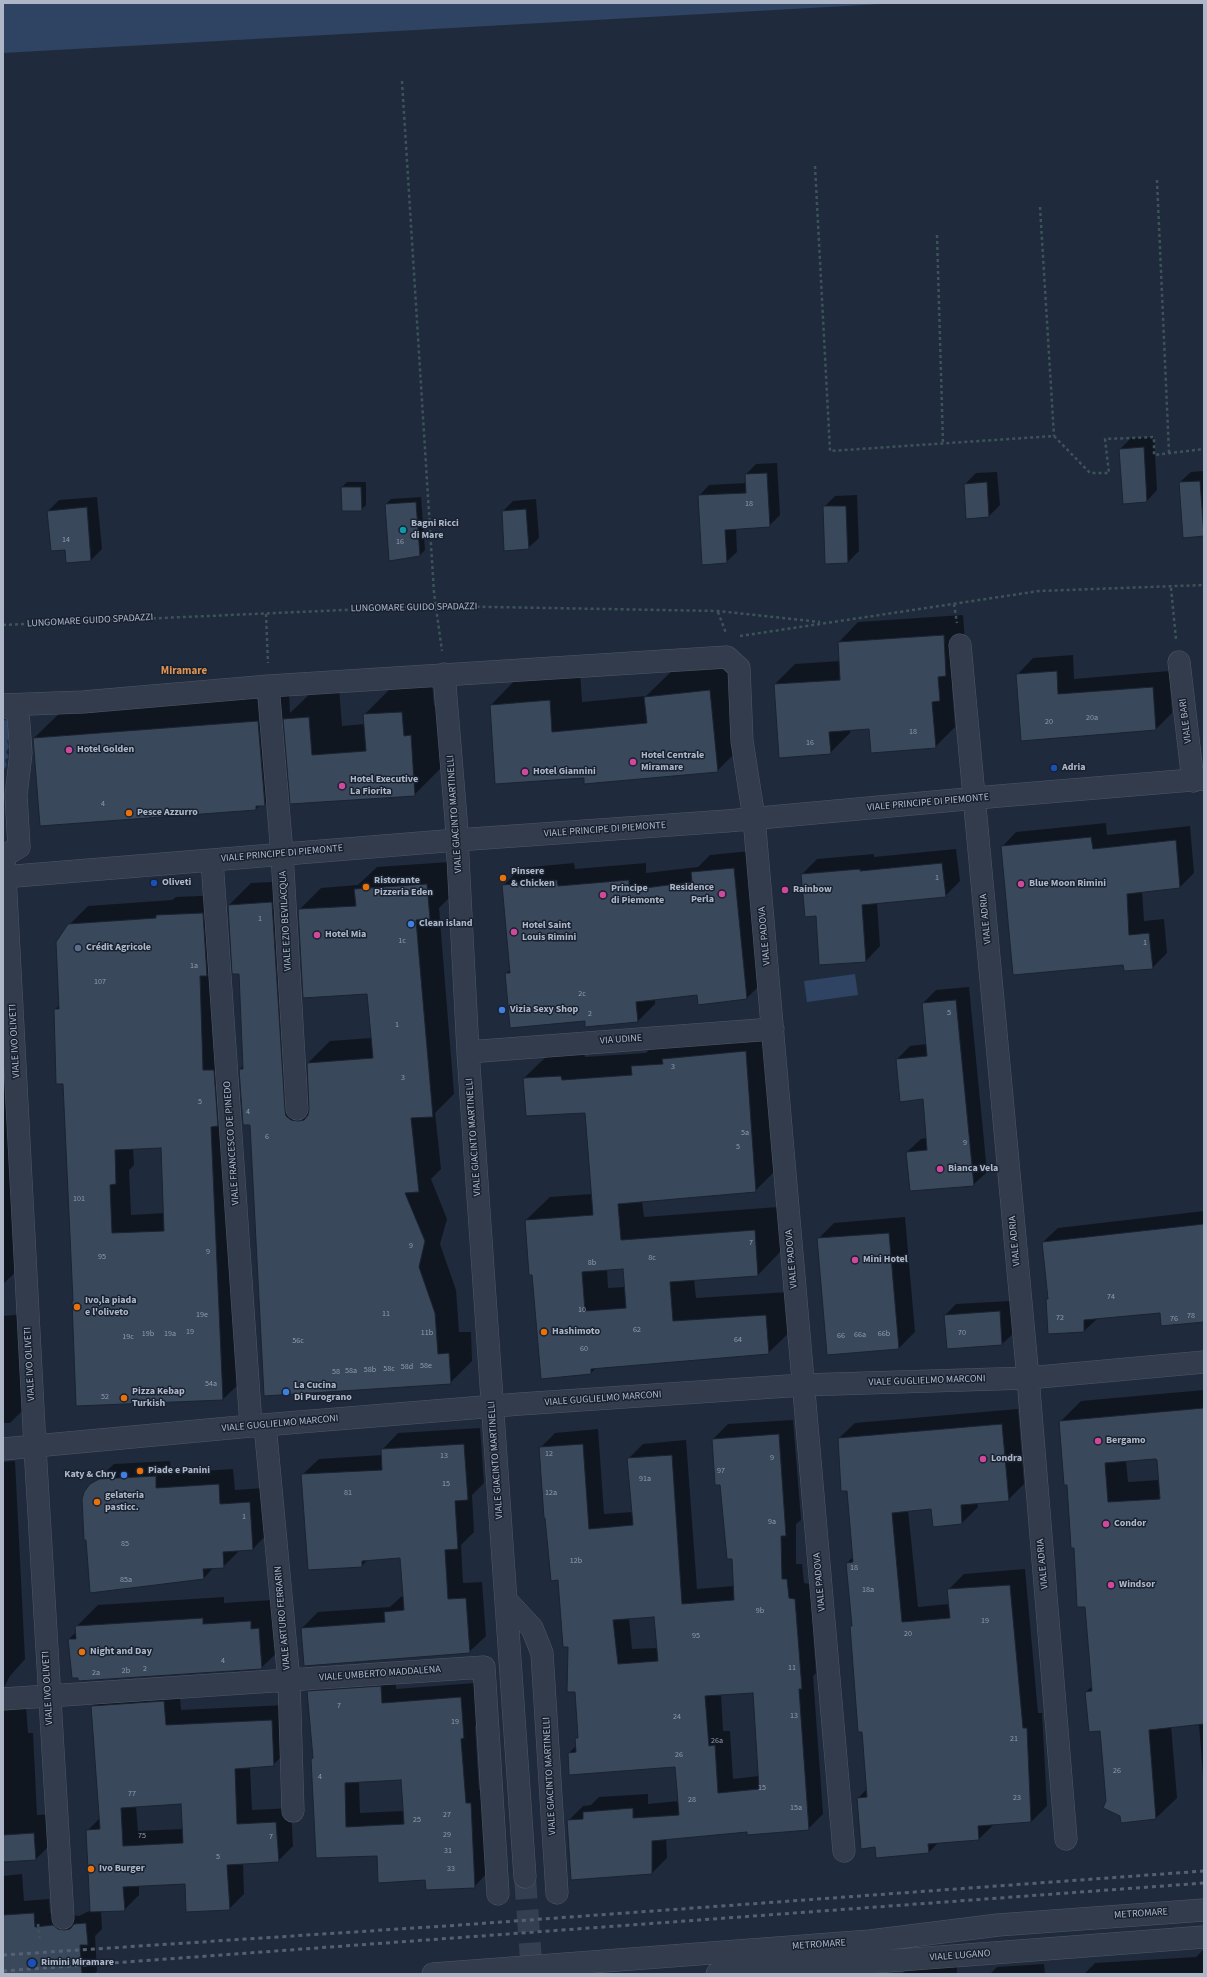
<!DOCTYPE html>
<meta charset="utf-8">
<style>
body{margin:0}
#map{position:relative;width:1207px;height:1977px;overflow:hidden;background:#1f2a3c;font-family:"Source Sans 3",sans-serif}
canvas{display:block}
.frame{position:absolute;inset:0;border:4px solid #aeb7c8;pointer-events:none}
</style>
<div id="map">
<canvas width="1207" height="1977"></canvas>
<div class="frame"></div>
</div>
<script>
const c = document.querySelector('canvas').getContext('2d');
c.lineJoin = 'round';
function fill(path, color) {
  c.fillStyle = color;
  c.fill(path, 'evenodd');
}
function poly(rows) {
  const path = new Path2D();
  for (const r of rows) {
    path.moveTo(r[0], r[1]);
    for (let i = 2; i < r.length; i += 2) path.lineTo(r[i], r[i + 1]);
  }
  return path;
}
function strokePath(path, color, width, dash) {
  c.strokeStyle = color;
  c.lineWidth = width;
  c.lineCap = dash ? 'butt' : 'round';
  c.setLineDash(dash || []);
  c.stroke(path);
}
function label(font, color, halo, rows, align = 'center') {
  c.font = font + ' "Source Sans 3",sans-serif';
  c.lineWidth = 3;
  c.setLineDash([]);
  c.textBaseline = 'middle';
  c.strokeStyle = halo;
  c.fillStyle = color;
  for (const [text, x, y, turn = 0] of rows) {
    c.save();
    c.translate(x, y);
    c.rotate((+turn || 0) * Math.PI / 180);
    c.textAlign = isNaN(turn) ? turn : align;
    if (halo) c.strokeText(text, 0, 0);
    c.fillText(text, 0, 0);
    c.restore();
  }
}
const water = poly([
 [3,3,900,3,3,53],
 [3,720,13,721,8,728,10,737,7,741,9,747,6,752,9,757,5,760,7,765,3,771],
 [855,974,858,995,807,1002,804,981]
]);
const shadow = poly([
 [1154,437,1157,490,1147,501,1124,503,1120,449,1131,438],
 [777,463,780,515,769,526,736,528,737,552,726,562,699,496,709,485,746,483,746,474,756,464],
 [1204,471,1204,535,1180,482,1191,472],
 [997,472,1000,505,989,516,965,484,976,473],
 [347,482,366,482,366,505,361,510,342,487],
 [857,495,859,551,848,562,824,507,835,496],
 [97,497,102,549,91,560,67,562,66,549,52,550,48,511,59,500],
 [421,497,425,550,420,555,390,559,386,504,391,499],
 [536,499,539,538,528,548,503,511,513,501],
 [963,615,966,655,959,680,952,687,955,727,935,747,870,728,850,729,850,733,830,753,775,684,795,664,840,661,839,642,858,622],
 [1073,655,1074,679,1169,671,1172,713,1156,729,1022,739,1017,675,1033,658],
 [741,660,748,740,717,771,496,783,491,705,521,674,580,670,582,702,646,696,676,667],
 [432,682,434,706,441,705,445,764,414,795,289,780,265,805,260,805,256,809,41,825,34,738,65,708,289,691,290,713,315,689,339,687,342,726,365,724,364,715,395,684],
 [1106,823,1107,835,1190,826,1194,873,1180,887,1142,891,1144,921,1164,919,1167,953,1152,968,1124,964,1002,847,1016,832],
 [956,849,960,881,945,896,877,903,880,946,866,961,817,915,802,874,817,859,874,854,874,857],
 [751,851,764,981,747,998,698,994,655,999,655,1004,638,1021,586,1026,585,1020,506,974,510,969,503,886,521,868,574,863,575,869,646,863,646,873,698,867,710,855],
 [449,862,451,896,439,908,454,1094,435,1113,441,1169,431,1179,447,1219,440,1244,456,1290,459,1332,471,1332,472,1361,450,1383,251,1124,240,1069,244,1065,240,973,229,905,251,883,294,881,306,1087,309,1096,308,1063,330,1041,372,1038,368,993,299,910,321,888,358,885,377,867],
 [222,895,242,1381,223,1399,74,1300,64,1083,55,1010,59,1005,69,925,88,906,172,900,176,897],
 [162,1147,164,1213,131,1215,129,1170,134,1165,133,1148],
 [969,987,987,1172,973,1185,907,1152,921,1139,927,1138,924,1098,897,1059,910,1046,927,1044,923,1003,936,990],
 [769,1028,779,1167,755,1191,642,1201,644,1217,778,1207,781,1251,758,1275,694,1279,696,1298,789,1292,792,1330,768,1353,597,1367,591,1373,532,1274,526,1220,550,1197,592,1194,586,1112,524,1078,548,1055,584,1053,585,1057,646,1053,656,1043],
 [624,1268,625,1287,608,1288,607,1269],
 [3,1060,11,1060,20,1268,3,1284],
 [1204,1211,1204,1321,1161,1312,1098,1318,1084,1331,1047,1299,1048,1298,1043,1242,1058,1228],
 [905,1217,915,1332,899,1348,818,1239,834,1223],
 [1010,1301,1013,1334,1002,1344,945,1315,956,1304],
 [24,1314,30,1403,10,1423,3,1423,3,1316],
 [1204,1390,1204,1789,1199,1724,1171,1726,1177,1798,1156,1818,1121,1815,1107,1801,1101,1730,1086,1692,1092,1686,1086,1606,1074,1546,1060,1422,1081,1401],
 [1158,1459,1159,1480,1128,1482,1126,1461],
 [1018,1409,1024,1484,1008,1500,977,1502,978,1507,962,1523,933,1526,932,1508,908,1510,918,1607,949,1604,948,1590,964,1574,1025,1569,1038,1713,1042,1713,1047,1806,1031,1822,994,1824,979,1839,938,1843,929,1852,876,1845,858,1798,867,1789,847,1563,853,1557,848,1490,839,1438,855,1423],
 [793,1420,801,1520,796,1524,796,1564,802,1564,804,1583,810,1584,816,1673,813,1676,823,1814,808,1829,748,1831,666,1838,667,1858,652,1873,568,1821,583,1806,591,1805,599,1797,648,1794,648,1804,679,1801,676,1766,569,1753,577,1745,576,1739,579,1736,576,1691,540,1448,555,1433,598,1429,604,1514,633,1512,628,1459,643,1444,686,1440,697,1589,734,1586,732,1558,713,1439,728,1424],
 [655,1616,658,1648,632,1649,629,1618],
 [753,1692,759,1776,733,1779,730,1731,723,1731,721,1694],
 [480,1428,484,1483,472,1495,474,1532,461,1545,463,1583,482,1582,486,1636,469,1652,305,1665,302,1628,318,1612,390,1607,402,1596,404,1596,401,1557,368,1559,362,1566,309,1569,302,1475,319,1459,382,1455,382,1450,398,1433],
 [15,1461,25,1659,10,1676,3,1689,3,1462],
 [170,1461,171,1473,233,1469,235,1490,264,1488,267,1534,253,1549,238,1550,238,1552,223,1567,213,1568,204,1578,88,1488,114,1464],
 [224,1597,224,1603,272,1600,283,1647,261,1668,69,1639,76,1632,76,1627,98,1605],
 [395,1673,396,1689,475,1683,478,1723,475,1726,479,1790,484,1789,488,1872,474,1887,426,1879,377,1855,317,1857,314,1758,308,1692,322,1678],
 [402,1779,404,1811,360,1813,359,1782],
 [179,1686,181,1710,286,1705,288,1750,273,1765,250,1767,252,1810,291,1808,293,1846,278,1861,243,1863,244,1894,229,1909,186,1883,139,1885,139,1895,124,1910,101,1911,102,1929,95,1936,97,1971,94,1974,3,1974,3,1876,22,1874,24,1901,49,1899,50,1913,68,1911,73,1915,79,1916,91,1910,87,1831,100,1818,92,1706,108,1691],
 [182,1803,184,1829,138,1831,136,1806],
 [26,1706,28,1733,33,1733,37,1815,53,1814,55,1840,36,1859,3,1861,3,1708],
 [1202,1951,1204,1951,1204,1974,1084,1974,1095,1963,1196,1957],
 [1044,1964,1045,1974,990,1974,997,1967],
 [957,1967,957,1974,902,1974,906,1969]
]);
const building = poly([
 [1144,447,1147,502,1123,504,1119,449,1144,447],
 [767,473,770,527,725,530,727,563,702,565,698,495,746,493,745,474,767,473],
 [1200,481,1204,536,1183,538,1179,482,1200,481],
 [987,482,989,517,966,519,964,484,987,482],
 [341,487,361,487,362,511,342,511,341,487],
 [416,502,420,556,389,561,385,504,416,502],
 [823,506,846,506,848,563,825,564,823,506],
 [87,507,91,561,66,563,65,550,51,551,47,511,87,507],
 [526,509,529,549,504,551,502,511,526,509],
 [944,635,946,676,938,677,940,701,932,702,936,748,871,753,869,729,829,732,831,754,779,758,774,684,840,680,838,642,944,635],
 [1057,671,1058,694,1153,687,1156,730,1021,741,1016,674,1057,671],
 [710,690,718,772,584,784,584,778,495,784,490,705,550,700,552,732,647,723,644,697,710,690],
 [402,712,404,736,411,735,415,796,290,804,283,719,309,717,312,755,366,751,363,714,402,712],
 [258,721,265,806,256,806,256,810,40,826,33,738,258,721],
 [1091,837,1093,849,1176,840,1180,888,1127,894,1129,935,1149,933,1153,969,1124,971,1123,965,1013,975,1001,846,1091,837],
 [942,863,946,897,862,905,866,962,819,965,816,916,805,917,801,874,860,869,860,871,942,863],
 [734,868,747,999,698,1005,697,995,636,1002,638,1022,585,1027,585,1021,510,1028,505,973,510,973,502,885,557,880,558,886,629,880,629,890,692,882,691,872,734,868],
 [427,884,430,919,416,920,433,1117,411,1118,419,1192,405,1193,425,1241,419,1267,435,1313,438,1354,449,1353,451,1384,264,1396,250,1125,243,1125,239,1069,243,1069,239,974,232,974,228,905,272,902,285,1110,286,1116,291,1120,298,1121,304,1120,308,1115,309,1109,307,1063,373,1058,367,994,303,998,298,909,356,906,354,889,427,884],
 [203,913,207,976,200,976,203,1070,214,1070,218,1126,211,1127,223,1400,76,1406,72,1301,73,1301,63,1084,56,1084,54,1009,59,1009,56,942,68,924,156,918,156,915,203,913],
 [161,1148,164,1231,112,1233,110,1185,116,1184,115,1150,161,1148],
 [956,1000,974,1186,910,1191,906,1152,927,1150,923,1099,900,1102,896,1059,927,1056,922,1003,956,1000],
 [746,1051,756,1192,618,1204,621,1240,755,1230,758,1276,670,1282,673,1321,766,1315,769,1354,591,1369,591,1374,541,1379,532,1275,529,1275,525,1220,593,1215,585,1113,526,1116,523,1078,561,1076,562,1080,632,1075,631,1066,663,1064,662,1059,746,1051],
 [623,1269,626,1308,585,1311,582,1272,623,1269],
 [1204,1224,1204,1322,1161,1326,1160,1313,1084,1320,1084,1332,1048,1334,1046,1299,1048,1299,1042,1242,1204,1224],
 [889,1233,899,1349,827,1355,817,1238,889,1233],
 [1000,1311,1002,1345,947,1349,944,1315,1000,1311],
 [1204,1408,1204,1724,1149,1730,1156,1819,1121,1823,1120,1816,1103,1808,1106,1801,1100,1731,1089,1732,1085,1692,1092,1691,1085,1607,1077,1607,1074,1548,1071,1548,1067,1485,1064,1485,1059,1421,1204,1408],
 [1155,1459,1157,1460,1160,1499,1108,1502,1105,1463,1155,1459],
 [1002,1424,1009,1501,961,1505,962,1524,933,1527,931,1509,892,1513,902,1622,950,1618,947,1589,1010,1585,1023,1728,1027,1728,1031,1822,978,1826,979,1840,928,1844,929,1853,876,1858,875,1847,861,1849,857,1798,867,1797,862,1732,858,1732,850,1626,852,1626,846,1563,853,1562,847,1491,841,1491,838,1438,1002,1424],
 [779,1434,786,1536,781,1536,782,1579,787,1579,789,1598,795,1599,802,1689,799,1689,809,1830,747,1835,747,1832,652,1841,652,1874,571,1880,567,1820,583,1819,583,1812,633,1808,633,1818,679,1815,675,1767,569,1775,568,1753,576,1752,575,1738,578,1738,575,1692,567,1692,568,1647,563,1647,558,1580,551,1581,545,1518,544,1518,539,1447,583,1444,589,1529,633,1525,627,1458,672,1455,682,1604,734,1600,732,1559,727,1559,720,1485,715,1485,712,1439,779,1434],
 [654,1617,658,1661,618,1664,613,1620,654,1617],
 [753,1693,759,1789,718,1793,715,1745,709,1746,705,1696,753,1693],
 [464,1444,468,1500,455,1501,458,1549,445,1550,448,1599,466,1598,470,1653,304,1666,301,1628,385,1622,384,1612,404,1610,400,1558,362,1561,362,1567,308,1570,301,1474,382,1470,381,1449,464,1444],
 [156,1476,156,1488,219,1484,220,1504,250,1502,253,1550,223,1552,224,1568,203,1569,204,1579,90,1593,86,1540,84,1540,82,1499,84,1492,90,1484,99,1479,156,1476],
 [203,1618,203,1624,251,1621,251,1629,259,1628,262,1669,78,1681,78,1678,72,1678,68,1639,76,1639,75,1626,203,1618],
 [381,1686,382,1703,461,1697,464,1738,461,1739,466,1803,471,1803,475,1888,426,1890,425,1880,378,1883,377,1856,316,1858,311,1759,313,1758,307,1691,381,1686],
 [401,1780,404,1824,346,1827,345,1783,401,1780],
 [164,1701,166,1725,272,1720,274,1766,235,1769,237,1824,276,1822,279,1862,227,1865,230,1910,186,1912,185,1884,123,1887,125,1911,90,1912,86,1830,100,1829,91,1706,164,1701],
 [181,1804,183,1843,123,1846,121,1808,181,1804],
 [34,1833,36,1860,3,1862,3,1835,34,1833],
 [34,1913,35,1927,53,1925,58,1929,64,1930,70,1929,74,1924,86,1923,88,1945,80,1945,82,1974,3,1974,3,1915,34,1913]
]);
const minorTunnel = poly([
 [525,1877,532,1974]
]);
const path = poly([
 [402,81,434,593,442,651],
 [815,166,830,451,1054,436,1090,473,1109,473,1105,439,1154,437,1154,455,1204,449],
 [1157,180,1169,453],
 [1040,207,1054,436],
 [937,235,943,443],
 [1171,588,1176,639],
 [954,604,957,623],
 [718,612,726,633],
 [266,614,268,663],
 [3,625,435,606,718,611,820,622],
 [740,636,1039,591,1204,585],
 [38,1924,40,1942]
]);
const minor = poly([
 [960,645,1028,1378,1066,1839],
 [1179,662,1193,781],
 [444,674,456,819,468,1052,525,1877],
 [269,697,282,854,297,1109],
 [3,705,83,702,269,686,727,657,739,668,742,741,754,818,844,1851],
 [3,706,18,711,21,753,16,795,19,847,4,856,35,1447,63,1918],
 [212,860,251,1426],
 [3,877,457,840,727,821,999,796,1204,779],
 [468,1052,773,1029],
 [265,1425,289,1681,293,1811],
 [3,1449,251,1426,520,1404,803,1385,1028,1378,1204,1362],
 [506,1600,532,1628,542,1653,557,1893],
 [3,1699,484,1667,498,1894],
 [433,1974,870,1941,998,1925,1204,1910],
 [717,1974,1204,1937]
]);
const rail = poly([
 [3,1955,460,1925,1204,1871],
 [3,1971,1204,1883]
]);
const markers = [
 [403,530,4,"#0f9aa8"],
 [69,750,4,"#d1479c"],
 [633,762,4,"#d1479c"],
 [1054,768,4,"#1a4fb4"],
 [525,772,4,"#d1479c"],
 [342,786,4,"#d1479c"],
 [129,813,4,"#e8710a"],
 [503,878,4,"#e8710a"],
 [154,883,4,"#1a4fb4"],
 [1021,884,4,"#d1479c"],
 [366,887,4,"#e8710a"],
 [785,890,4,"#d1479c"],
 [722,894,4,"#d1479c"],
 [603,895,4,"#d1479c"],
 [411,924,4,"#3f7fe0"],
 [514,932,4,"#d1479c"],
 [317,935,4,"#d1479c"],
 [78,948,4,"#5c6f8a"],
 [502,1010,4,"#3f7fe0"],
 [940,1169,4,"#d1479c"],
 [855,1260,4,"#d1479c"],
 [77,1307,4,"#e8710a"],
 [544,1332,4,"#e8710a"],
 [286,1392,4,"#3f7fe0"],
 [124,1398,4,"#e8710a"],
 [1098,1441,4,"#d1479c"],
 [983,1459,4,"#d1479c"],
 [140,1471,4,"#e8710a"],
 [124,1475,4,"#3f7fe0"],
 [97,1502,4,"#e8710a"],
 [1106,1524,4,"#d1479c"],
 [1111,1585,4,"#d1479c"],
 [82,1652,4,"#e8710a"],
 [91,1869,4,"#e8710a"],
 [32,1963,5,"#1a4fb4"]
];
const numberNames = [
 ["18",749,504],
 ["14",66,540],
 ["16",400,542],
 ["20a",1092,718],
 ["20",1049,722],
 ["18",913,732],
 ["16",810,743],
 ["4",103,804],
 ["1",937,878],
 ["1",260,919],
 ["1c",402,941],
 ["1",1145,943],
 ["1a",194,966],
 ["107",100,982],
 ["2c",582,994],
 ["5",949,1013],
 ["2",590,1014],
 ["1",397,1025],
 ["3",673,1067],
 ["3",403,1078],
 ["5",200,1102],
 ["4",248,1112],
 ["5a",745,1133],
 ["6",267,1137],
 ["9",965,1143],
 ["5",738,1147],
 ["101",79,1199],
 ["7",751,1243],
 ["9",411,1246],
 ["9",208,1252],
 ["95",102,1257],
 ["8c",652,1258],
 ["8b",592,1263],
 ["74",1111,1297],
 ["10",582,1310],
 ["11",386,1314],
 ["19e",202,1315],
 ["78",1191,1316],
 ["72",1060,1318],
 ["76",1174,1319],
 ["62",637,1330],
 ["19",190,1332],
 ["11b",427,1333],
 ["70",962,1333],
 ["19b",148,1334],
 ["19a",170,1334],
 ["66b",884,1334],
 ["66a",860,1335],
 ["66",841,1336],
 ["19c",128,1337],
 ["64",738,1340],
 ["56c",298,1341],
 ["60",584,1349],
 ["58e",426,1366],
 ["58d",407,1367],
 ["58c",389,1369],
 ["58b",370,1370],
 ["58a",351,1371],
 ["58",336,1372],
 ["54a",211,1384],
 ["52",105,1397],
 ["12",549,1454],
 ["13",444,1456],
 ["9",772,1458],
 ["97",721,1471],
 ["91a",645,1479],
 ["15",446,1484],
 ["81",348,1493],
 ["12a",551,1493],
 ["1",244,1517],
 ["9a",772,1522],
 ["85",125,1544],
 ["12b",576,1561],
 ["18",854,1568],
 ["85a",126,1580],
 ["18a",868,1590],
 ["9b",760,1611],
 ["19",985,1621],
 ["20",908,1634],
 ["95",696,1636],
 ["4",223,1661],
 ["11",792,1668],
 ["2",145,1669],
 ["2b",126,1671],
 ["2a",96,1673],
 ["7",339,1706],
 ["13",794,1716],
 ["24",677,1717],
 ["19",455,1722],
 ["21",1014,1739],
 ["26a",717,1741],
 ["26",679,1755],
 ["26",1117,1771],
 ["4",320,1777],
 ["15",762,1788],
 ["77",132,1794],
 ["23",1017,1798],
 ["28",692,1800],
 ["15a",796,1808],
 ["27",447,1815],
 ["25",417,1820],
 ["29",447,1835],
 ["75",142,1836],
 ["7",271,1837],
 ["31",448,1851],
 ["5",218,1857],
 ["33",451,1869]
];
const poiNames = [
 ["Bagni Ricci",411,524],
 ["di Mare",411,536],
 ["Hotel Golden",77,750],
 ["Hotel Centrale",641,756],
 ["Miramare",641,768],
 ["Adria",1062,768],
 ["Hotel Giannini",533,772],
 ["Hotel Executive",350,780],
 ["La Fiorita",350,792],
 ["Pesce Azzurro",137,813],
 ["Pinsere",511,872],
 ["& Chicken",511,884],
 ["Ristorante",374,881],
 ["Pizzeria Eden",374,893],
 ["Oliveti",162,883],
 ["Blue Moon Rimini",1029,884],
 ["Residence",714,888,"right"],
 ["Perla",714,900,"right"],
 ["Principe",611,889],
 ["di Piemonte",611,901],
 ["Rainbow",793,890],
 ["Clean island",419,924],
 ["Hotel Saint",522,926],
 ["Louis Rimini",522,938],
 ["Hotel Mia",325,935],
 ["Crédit Agricole",86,948],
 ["Vizia Sexy Shop",510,1010],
 ["Bianca Vela",948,1169],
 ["Mini Hotel",863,1260],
 ["Ivo,la piada",85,1301],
 ["e l'oliveto",85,1313],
 ["Hashimoto",552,1332],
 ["La Cucina",294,1386],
 ["Di Purograno",294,1398],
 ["Pizza Kebap",132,1392],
 ["Turkish",132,1404],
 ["Bergamo",1106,1441],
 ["Londra",991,1459],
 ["Piade e Panini",148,1471],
 ["Katy & Chry",116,1475,"right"],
 ["gelateria",105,1496],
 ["pasticc.",105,1508],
 ["Condor",1114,1524],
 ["Windsor",1119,1585],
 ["Night and Day",90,1652],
 ["Ivo Burger",99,1869],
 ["Rimini Miramare",41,1963]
];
const streetNames = [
 ["LUNGOMARE GUIDO SPADAZZI",414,608,-1],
 ["LUNGOMARE GUIDO SPADAZZI",90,621,-3],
 ["VIALE BARI",1186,721,-97],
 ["VIALE PRINCIPE DI PIEMONTE",928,803,-5],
 ["VIALE GIACINTO MARTINELLI",455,814,-94],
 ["VIALE PRINCIPE DI PIEMONTE",605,830,-4],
 ["VIALE PRINCIPE DI PIEMONTE",282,854,-5],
 ["VIALE ADRIA",986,919,-95],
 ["VIALE EZIO BEVILACQUA",286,921,-93],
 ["VIALE PADOVA",765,936,-95],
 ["VIA UDINE",621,1040,-4],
 ["VIALE IVO OLIVETI",15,1041,-93],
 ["VIALE GIACINTO MARTINELLI",474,1137,-94],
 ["VIALE FRANCESCO DE PINEDO",232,1143,-94],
 ["VIALE ADRIA",1015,1241,-95],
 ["VIALE PADOVA",792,1259,-95],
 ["VIALE IVO OLIVETI",30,1364,-93],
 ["VIALE GUGLIELMO MARCONI",927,1381,-2],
 ["VIALE GUGLIELMO MARCONI",603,1399,-4],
 ["VIALE GUGLIELMO MARCONI",280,1424,-5],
 ["VIALE GIACINTO MARTINELLI",496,1460,-94],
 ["VIALE ADRIA",1043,1564,-95],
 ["VIALE PADOVA",820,1582,-95],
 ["VIALE ARTURO FERRARIN",283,1618,-95],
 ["VIALE UMBERTO MADDALENA",380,1674,-4],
 ["VIALE IVO OLIVETI",48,1688,-93],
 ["VIALE GIACINTO MARTINELLI",550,1776,-93],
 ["METROMARE",1141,1914,-4],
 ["METROMARE",819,1945,-4],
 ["VIALE LUGANO",960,1956,-4]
];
const neighbourhoodNames = [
 ["Miramare",184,672]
];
fill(water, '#2f4363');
fill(shadow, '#0007');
fill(building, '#3a485b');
strokePath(building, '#1a2332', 1);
strokePath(minorTunnel, '#343f51', 22, [22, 11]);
strokePath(minor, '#4e5766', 23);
strokePath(path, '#3c5457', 2.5, [3, 3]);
strokePath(minor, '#333c4c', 22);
strokePath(rail, '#546073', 3, [4, 4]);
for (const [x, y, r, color] of markers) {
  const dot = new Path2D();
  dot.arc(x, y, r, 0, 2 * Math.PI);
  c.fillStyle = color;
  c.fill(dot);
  strokePath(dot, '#182130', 1.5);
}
label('8px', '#919bad', null, numberNames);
label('bold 10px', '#aeb7c8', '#182130', poiNames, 'left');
label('10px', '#aeb7c8', '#182130', streetNames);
label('bold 11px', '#df9452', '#182130', neighbourhoodNames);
</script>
